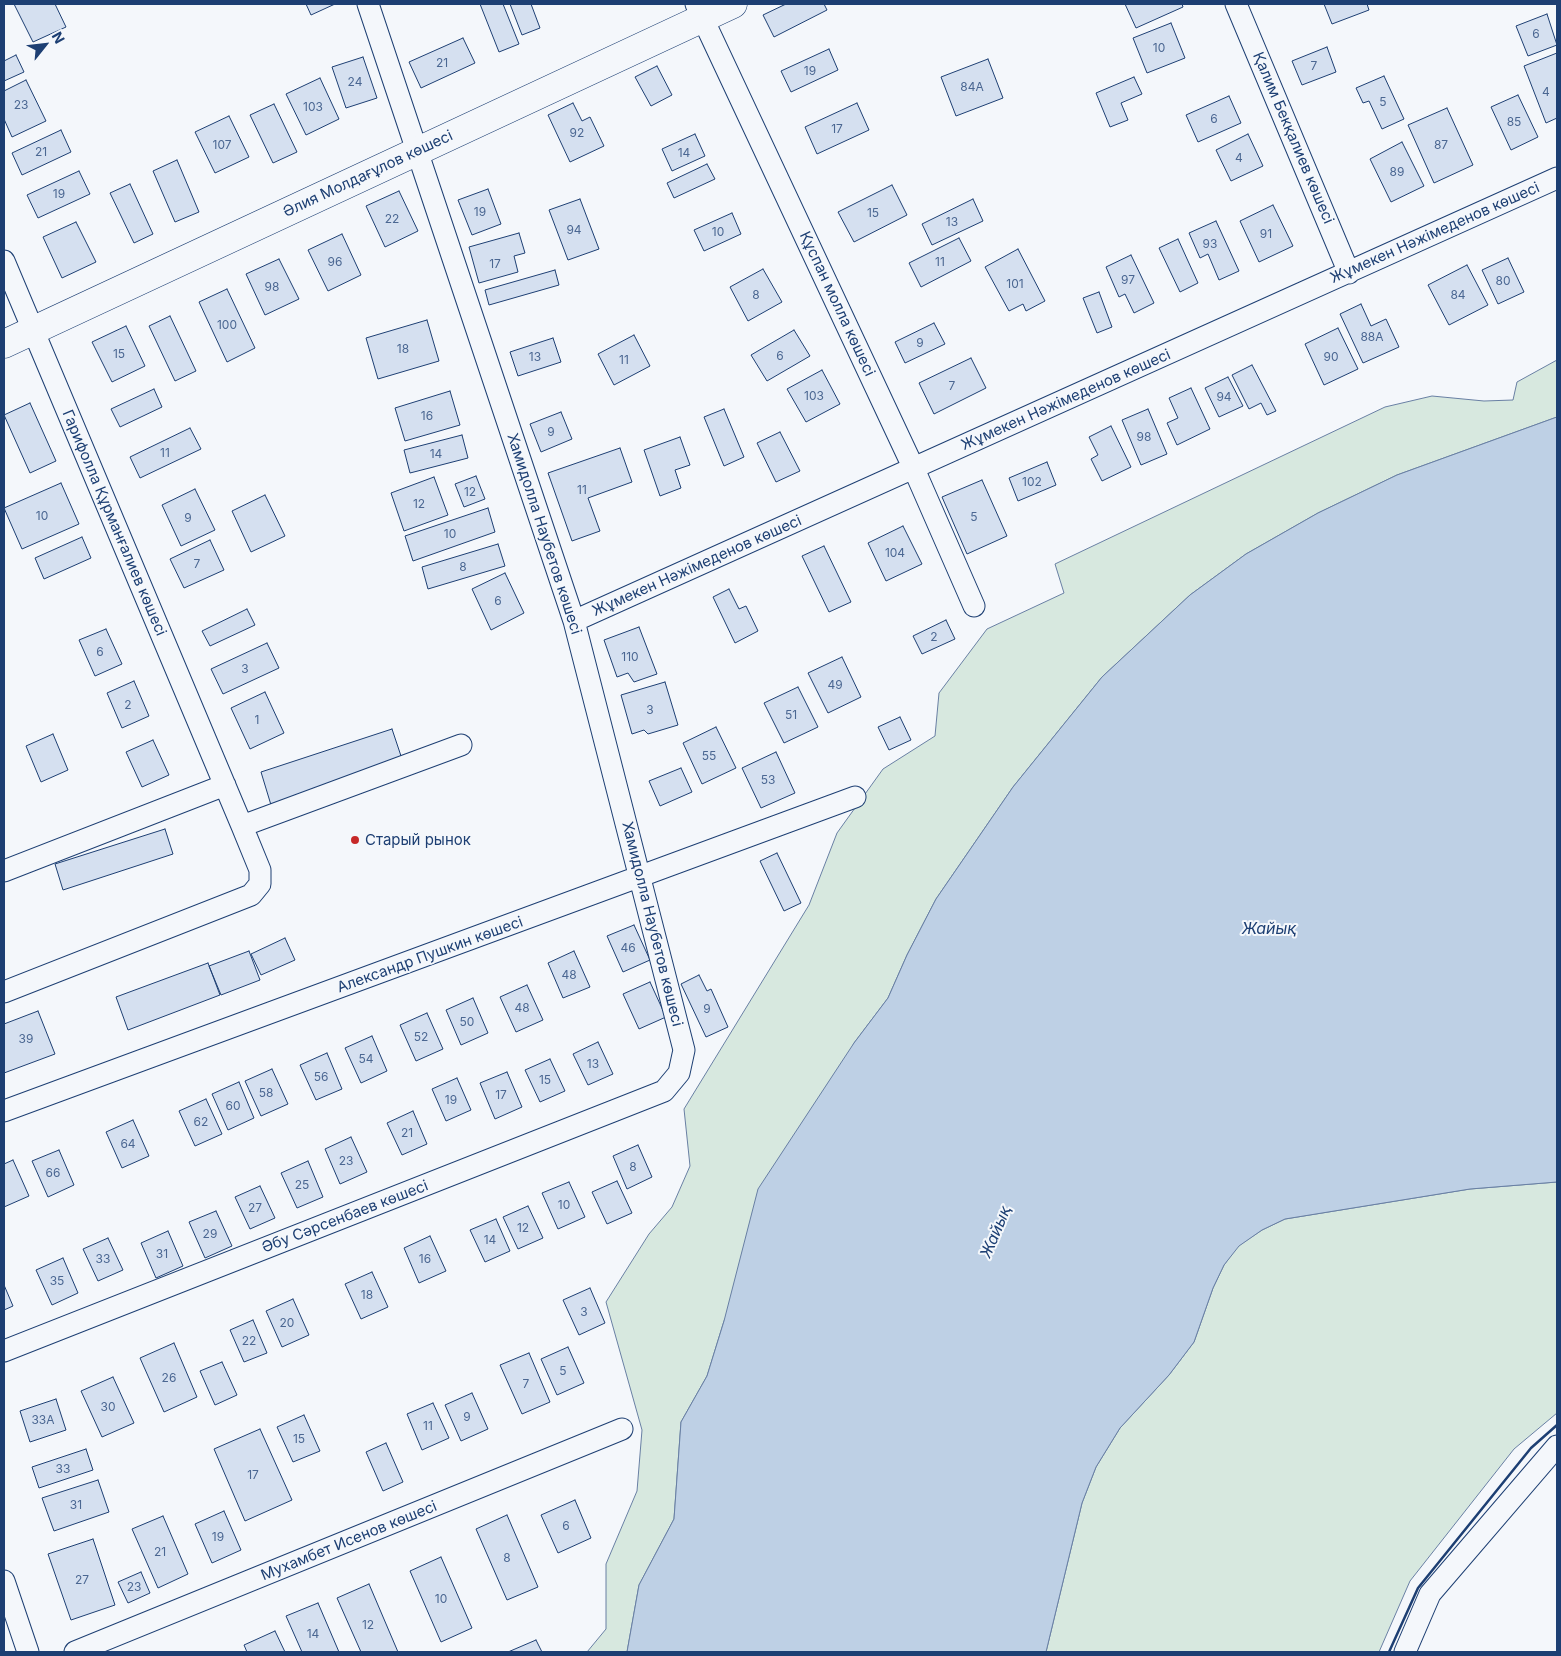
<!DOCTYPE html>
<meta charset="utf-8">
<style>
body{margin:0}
#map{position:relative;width:1561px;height:1656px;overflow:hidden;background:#f4f7fb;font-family:Inter,sans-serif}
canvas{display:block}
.frame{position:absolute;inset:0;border:5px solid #1d3f73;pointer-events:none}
.north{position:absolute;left:20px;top:20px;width:50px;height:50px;-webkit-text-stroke:4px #f4f7fb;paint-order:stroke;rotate:61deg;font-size:14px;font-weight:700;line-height:20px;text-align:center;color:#1d3f73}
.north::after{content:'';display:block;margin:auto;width:18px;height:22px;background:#1d3f73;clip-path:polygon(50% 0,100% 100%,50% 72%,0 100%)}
</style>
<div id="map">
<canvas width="1561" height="1656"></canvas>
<div class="frame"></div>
<div class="north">N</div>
</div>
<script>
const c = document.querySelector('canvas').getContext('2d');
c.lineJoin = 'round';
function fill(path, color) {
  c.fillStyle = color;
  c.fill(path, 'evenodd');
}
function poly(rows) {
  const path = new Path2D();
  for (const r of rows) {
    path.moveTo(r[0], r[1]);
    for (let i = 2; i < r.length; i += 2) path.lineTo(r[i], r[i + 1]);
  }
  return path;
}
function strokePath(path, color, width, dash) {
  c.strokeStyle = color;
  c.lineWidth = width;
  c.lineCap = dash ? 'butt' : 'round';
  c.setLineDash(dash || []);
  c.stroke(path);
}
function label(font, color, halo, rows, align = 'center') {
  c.font = font + ' Inter,sans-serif';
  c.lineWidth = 4;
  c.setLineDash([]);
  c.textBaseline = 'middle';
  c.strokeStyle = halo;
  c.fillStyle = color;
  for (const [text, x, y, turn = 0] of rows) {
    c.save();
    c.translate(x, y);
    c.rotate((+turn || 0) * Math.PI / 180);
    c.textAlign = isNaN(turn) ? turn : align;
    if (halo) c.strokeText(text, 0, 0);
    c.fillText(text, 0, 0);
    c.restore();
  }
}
const green = poly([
 [1557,360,1557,417,1397,475,1318,513,1246,554,1190,595,1102,677,1013,787,936,899,907,955,888,998,854,1043,724,1321,707,1376,681,1422,674,1519,639,1585,627,1652,587,1652,606,1629,606,1564,637,1491,642,1430,606,1302,649,1234,672,1207,690,1166,684,1109,809,905,837,833,883,769,935,736,939,693,987,629,1064,593,1055,564,1385,407,1432,396,1484,401,1513,400,1517,382,1557,360],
 [1557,1182,1557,1413,1514,1449,1410,1581,1379,1652,1046,1652,1082,1503,1096,1467,1120,1428,1169,1375,1194,1342,1213,1288,1224,1265,1238,1246,1262,1230,1285,1219,1470,1189,1557,1182]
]);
const water = poly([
 [1557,417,1557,1182,1470,1189,1285,1219,1262,1230,1239,1246,1224,1265,1213,1288,1194,1342,1169,1375,1120,1428,1096,1467,1082,1503,1046,1652,627,1652,639,1585,674,1519,681,1422,707,1376,724,1321,758,1189,854,1043,888,998,907,955,936,899,1013,787,1102,677,1190,595,1246,554,1318,513,1397,475,1557,417]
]);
const building = poly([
 [14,4,55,4,66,27,33,42,14,4],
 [306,4,335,4,311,15,306,4],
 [480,4,503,4,519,44,499,52,480,4],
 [510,4,531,4,540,28,522,35,510,4],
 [786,4,824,4,827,10,774,37,763,15,786,4],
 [1125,4,1182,4,1183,7,1136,28,1125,4],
 [1324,4,1367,4,1369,10,1332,24,1324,4],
 [1547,14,1557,45,1528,56,1516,26,1547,14],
 [1171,23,1185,58,1147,73,1133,38,1171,23],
 [463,38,475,63,421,88,409,62,463,38],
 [1327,47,1336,72,1302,85,1292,61,1327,47],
 [829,49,838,70,791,92,781,71,829,49],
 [1557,53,1557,118,1546,123,1524,66,1557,53],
 [16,55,24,72,4,81,4,61,16,55],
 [363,57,377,98,346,108,332,67,363,57],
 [988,59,1003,98,956,116,941,77,988,59],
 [657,66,672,95,651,106,635,77,657,66],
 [1384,76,1404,119,1382,129,1369,101,1363,103,1356,88,1384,76],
 [1134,77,1142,94,1121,103,1128,120,1110,127,1096,93,1134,77],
 [320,78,339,119,306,135,286,94,320,78],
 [26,80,46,121,12,137,4,119,4,91,26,80],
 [1518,95,1538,137,1511,150,1491,107,1518,95],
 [1229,96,1241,123,1198,142,1186,115,1229,96],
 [573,103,582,121,590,117,604,146,570,162,548,115,573,103],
 [857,103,869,130,817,154,805,127,857,103],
 [274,104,297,152,273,163,250,115,274,104],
 [1447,108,1473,165,1434,183,1408,125,1447,108],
 [229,116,249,157,215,173,195,132,229,116],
 [61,130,71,152,22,175,12,153,61,130],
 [695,134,705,156,672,171,662,149,695,134],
 [1248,134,1263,166,1231,181,1216,150,1248,134],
 [1402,142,1424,186,1391,202,1370,159,1402,142],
 [177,160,199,212,175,222,153,171,177,160],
 [707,164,715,179,674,198,667,183,707,164],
 [79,171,90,194,38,218,27,195,79,171],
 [130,184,153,234,134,243,110,193,130,184],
 [892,185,907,215,854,242,838,212,892,185],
 [488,189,501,224,472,235,458,200,488,189],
 [399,191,418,231,385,247,366,206,399,191],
 [580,199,599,249,568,260,549,210,580,199],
 [973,199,983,221,932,245,922,224,973,199],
 [1273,205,1293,246,1259,262,1240,221,1273,205],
 [732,213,741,234,704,251,694,230,732,213],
 [1216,221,1239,271,1219,280,1208,254,1200,258,1189,233,1216,221],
 [76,222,96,262,62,278,43,237,76,222],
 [519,233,525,253,514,256,518,272,479,283,469,247,519,233],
 [342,234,361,275,328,291,308,250,342,234],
 [959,238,971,261,921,287,909,263,959,238],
 [1178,239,1198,283,1180,292,1159,248,1178,239],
 [1018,249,1045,301,1026,311,1023,304,1009,311,985,267,1018,249],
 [1131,255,1154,303,1134,313,1125,294,1119,297,1106,267,1131,255],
 [1508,258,1524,292,1498,304,1482,270,1508,258],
 [279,259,299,299,265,315,246,274,279,259],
 [1467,265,1488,305,1449,325,1428,285,1467,265],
 [763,269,782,302,748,321,730,287,763,269],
 [555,270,559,285,489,305,485,290,555,270],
 [227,289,255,348,227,362,199,302,227,289],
 [1099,292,1112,327,1097,333,1083,298,1099,292],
 [1361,304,1371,326,1386,319,1399,347,1363,363,1340,314,1361,304],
 [170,316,196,371,175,381,149,326,170,316],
 [427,320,439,361,378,379,366,338,427,320],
 [934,323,945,344,905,363,895,342,934,323],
 [126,326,145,366,112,382,92,342,126,326],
 [1338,328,1358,369,1324,385,1305,344,1338,328],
 [794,330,810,356,767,381,751,355,794,330],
 [634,335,650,366,614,385,598,354,634,335],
 [553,338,561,362,518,376,510,352,553,338],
 [971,358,986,388,934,414,919,383,971,358],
 [1252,365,1276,411,1267,415,1261,403,1249,409,1232,375,1252,365],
 [822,370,840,404,806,422,787,389,822,370],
 [1228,377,1243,406,1219,417,1205,388,1228,377],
 [1191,388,1210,429,1177,445,1167,423,1178,418,1169,398,1191,388],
 [154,389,162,407,120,427,111,409,154,389],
 [450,391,460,425,405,441,395,408,450,391],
 [30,403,56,461,30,473,4,415,30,403],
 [724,409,744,457,724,466,704,417,724,409],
 [1148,409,1167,454,1141,465,1122,420,1148,409],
 [561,412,572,439,541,452,530,424,561,412],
 [1111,426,1131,467,1102,481,1091,459,1098,455,1089,437,1111,426],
 [190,428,201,449,140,478,130,457,190,428],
 [780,432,800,471,776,482,757,443,780,432],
 [462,435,468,458,410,473,404,450,462,435],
 [680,437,690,465,675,470,681,488,660,496,644,450,680,437],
 [620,448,632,482,588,498,600,531,572,541,548,473,620,448],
 [1047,462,1056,485,1018,501,1009,478,1047,462],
 [476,476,485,499,464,507,455,484,476,476],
 [434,477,448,515,404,531,391,493,434,477],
 [982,480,1007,536,967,554,942,497,982,480],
 [61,483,79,524,22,549,4,508,61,483],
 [195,489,215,530,181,546,162,505,195,489],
 [265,495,285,536,251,552,232,511,265,495],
 [488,508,495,532,413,561,405,536,488,508],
 [903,526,922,564,886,581,868,543,903,526],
 [82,537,91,558,44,579,35,558,82,537],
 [210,540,224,570,184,588,170,559,210,540],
 [498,544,505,566,428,589,422,567,498,544],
 [824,546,851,602,829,612,802,556,824,546],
 [505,573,524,613,491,630,472,589,505,573],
 [729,589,739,609,746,606,758,631,735,643,713,597,729,589],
 [247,609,255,625,210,646,202,631,247,609],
 [946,620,955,639,922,654,913,636,946,620],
 [639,627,657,674,634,682,628,673,617,677,604,640,639,627],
 [106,629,122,664,95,676,79,640,106,629],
 [267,643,279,668,223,694,211,669,267,643],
 [842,657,861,697,828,713,808,673,842,657],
 [134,681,149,716,122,728,107,693,134,681],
 [665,682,678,725,648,734,644,730,632,734,621,695,665,682],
 [798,687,818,727,784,743,764,703,798,687],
 [265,692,284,733,250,749,231,708,265,692],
 [900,717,911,740,889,750,878,727,900,717],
 [716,727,736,768,702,784,683,743,716,727],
 [392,729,403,762,271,805,261,772,392,729],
 [53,734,68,770,41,782,26,746,53,734],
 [153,740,169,775,142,787,126,752,153,740],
 [776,752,795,793,761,808,742,768,776,752],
 [681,768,692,792,660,806,649,781,681,768],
 [165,829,173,854,63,890,55,864,165,829],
 [777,853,801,903,784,911,760,861,777,853],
 [634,925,650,960,623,972,607,936,634,925],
 [285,938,295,960,261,975,251,954,285,938],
 [249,951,260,980,221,995,209,966,249,951],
 [574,951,590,987,563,998,548,963,574,951],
 [208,963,220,995,128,1030,116,997,208,963],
 [699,975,707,991,711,989,728,1027,706,1037,681,984,699,975],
 [650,982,666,1017,639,1029,623,994,650,982],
 [527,985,543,1020,516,1032,500,997,527,985],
 [473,998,488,1033,461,1045,446,1010,473,998],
 [38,1011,55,1054,4,1073,4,1024,38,1011],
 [427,1013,443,1049,416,1061,400,1025,427,1013],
 [372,1036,387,1071,361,1083,345,1048,372,1036],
 [598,1042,613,1074,588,1085,573,1054,598,1042],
 [327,1053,342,1089,316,1100,300,1065,327,1053],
 [550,1059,565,1091,540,1102,525,1070,550,1059],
 [272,1069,288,1104,261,1116,245,1081,272,1069],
 [507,1072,522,1107,495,1119,480,1083,507,1072],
 [457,1078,471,1110,446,1121,432,1089,457,1078],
 [239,1082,254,1118,228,1130,212,1094,239,1082],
 [206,1099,222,1134,195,1146,179,1111,206,1099],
 [413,1111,427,1144,402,1155,387,1123,413,1111],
 [133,1120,149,1156,122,1168,106,1132,133,1120],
 [351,1137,367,1172,340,1184,325,1149,351,1137],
 [638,1145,652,1177,627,1189,613,1156,638,1145],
 [59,1150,74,1185,48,1197,32,1161,59,1150],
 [13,1160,29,1196,4,1207,4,1164,13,1160],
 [308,1161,323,1197,297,1208,281,1173,308,1161],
 [617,1181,632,1213,607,1224,592,1192,617,1181],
 [569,1182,585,1217,558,1229,542,1193,569,1182],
 [260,1186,275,1218,250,1229,235,1197,260,1186],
 [528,1206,543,1238,518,1249,503,1217,528,1206],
 [216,1211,232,1246,205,1258,189,1222,216,1211],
 [496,1219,510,1251,485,1262,470,1230,496,1219],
 [168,1231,183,1266,156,1278,141,1243,168,1231],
 [430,1236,446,1271,419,1283,404,1248,430,1236],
 [108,1238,123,1270,98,1281,83,1249,108,1238],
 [63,1258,78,1293,52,1305,36,1270,63,1258],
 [372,1272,388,1307,361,1319,345,1284,372,1272],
 [4,1285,13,1306,4,1310,4,1285],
 [590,1288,605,1323,579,1335,563,1300,590,1288],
 [293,1299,309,1335,282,1347,266,1311,293,1299],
 [253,1320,267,1353,244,1362,230,1330,253,1320],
 [174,1343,197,1397,164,1412,140,1358,174,1343],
 [568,1347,584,1383,557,1395,541,1359,568,1347],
 [529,1353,550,1402,522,1414,500,1365,529,1353],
 [222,1362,237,1395,215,1405,200,1371,222,1362],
 [113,1377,134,1423,102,1437,81,1391,113,1377],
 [472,1393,488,1429,461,1441,445,1405,472,1393],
 [56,1399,66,1430,30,1442,20,1411,56,1399],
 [433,1403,449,1438,422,1450,407,1414,433,1403],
 [304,1415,320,1451,293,1462,277,1427,304,1415],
 [260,1429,292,1500,245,1521,214,1449,260,1429],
 [386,1443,403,1482,383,1491,366,1452,386,1443],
 [86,1449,93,1470,39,1488,32,1467,86,1449],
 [98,1480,109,1512,54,1531,42,1498,98,1480],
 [575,1500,591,1538,558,1553,541,1515,575,1500],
 [224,1511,241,1550,212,1563,195,1524,224,1511],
 [507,1515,538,1587,507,1600,476,1529,507,1515],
 [163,1516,188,1574,158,1588,132,1529,163,1516],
 [93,1539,115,1605,71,1620,48,1554,93,1539],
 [441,1557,472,1628,441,1642,410,1571,441,1557],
 [141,1572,150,1593,128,1603,118,1582,141,1572],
 [369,1584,398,1652,361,1652,337,1598,369,1584],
 [318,1603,339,1652,302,1652,286,1616,318,1603],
 [275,1631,285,1652,247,1652,244,1645,275,1631],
 [536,1640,542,1652,508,1652,536,1640]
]);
const street = poly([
 [696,4,914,469,974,606],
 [1236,4,1349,273],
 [4,261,242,826,260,870,260,884,251,895,4,992],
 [574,621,1557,178],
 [242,826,461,745],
 [4,871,225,785],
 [4,1111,855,797],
 [4,1351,664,1091,679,1073,684,1050,574,621,368,4],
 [4,1581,28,1652],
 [75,1652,622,1429],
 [1405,1652,1430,1594,1557,1446]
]);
const secondary = poly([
 [4,344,733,4]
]);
const wall = poly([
 [1389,1652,1418,1588,1531,1448,1557,1425]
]);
const markers = [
 [355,840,5,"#c62828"]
];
const numberNames = [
 ["6",1536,34],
 ["10",1159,48],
 ["21",442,63],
 ["7",1314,66],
 ["19",810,71],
 ["24",355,82],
 ["84А",972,87],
 ["4",1546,92],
 ["5",1383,102],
 ["23",21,105],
 ["103",313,107],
 ["6",1214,119],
 ["85",1514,122],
 ["17",837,129],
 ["92",577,133],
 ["107",222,145],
 ["87",1441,145],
 ["21",41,152],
 ["14",684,153],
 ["4",1239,158],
 ["89",1397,172],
 ["19",59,194],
 ["19",480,212],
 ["15",873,213],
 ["22",392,219],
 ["13",952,222],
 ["94",574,230],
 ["10",718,232],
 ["91",1266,234],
 ["93",1210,244],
 ["96",335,262],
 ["11",940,262],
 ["17",495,264],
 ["97",1128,280],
 ["80",1503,281],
 ["101",1015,284],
 ["98",272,287],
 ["8",756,295],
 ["84",1458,295],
 ["100",227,325],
 ["88А",1372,337],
 ["9",920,343],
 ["18",403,349],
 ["15",119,354],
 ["6",780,356],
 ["13",535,357],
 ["90",1331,357],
 ["11",624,360],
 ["7",952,386],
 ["103",814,396],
 ["94",1224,397],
 ["16",427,416],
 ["9",551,432],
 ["98",1144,437],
 ["11",165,453],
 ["14",436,454],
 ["102",1032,482],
 ["11",582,490],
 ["12",470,492],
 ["12",419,504],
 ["10",42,516],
 ["5",974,517],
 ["9",188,518],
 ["10",450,534],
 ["104",895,553],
 ["7",197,564],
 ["8",463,567],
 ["6",498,601],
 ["2",934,637],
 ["6",100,652],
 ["110",630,657],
 ["3",245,669],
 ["49",835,685],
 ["2",128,705],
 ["3",650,710],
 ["51",791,715],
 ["1",257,720],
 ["55",709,756],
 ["53",768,780],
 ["46",628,948],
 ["48",569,975],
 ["48",522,1008],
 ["9",707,1009],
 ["50",467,1022],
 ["52",421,1037],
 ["39",26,1039],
 ["54",366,1059],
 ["13",593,1064],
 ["56",321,1077],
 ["15",545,1080],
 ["58",266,1093],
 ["17",501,1095],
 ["19",451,1100],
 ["60",233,1106],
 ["62",201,1122],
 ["21",407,1133],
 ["64",128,1144],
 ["23",346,1161],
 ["8",633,1167],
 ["66",53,1173],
 ["25",302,1185],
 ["10",564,1205],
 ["27",255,1208],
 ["12",523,1228],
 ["29",210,1234],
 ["14",490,1240],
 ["31",162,1254],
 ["33",103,1259],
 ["16",425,1259],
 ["35",57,1281],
 ["18",367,1295],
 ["3",584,1312],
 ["20",287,1323],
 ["22",249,1341],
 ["5",563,1371],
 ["26",169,1378],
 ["7",526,1384],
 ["30",108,1407],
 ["9",467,1417],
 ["33А",43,1420],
 ["11",428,1426],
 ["15",299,1439],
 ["33",63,1469],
 ["17",253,1475],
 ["31",76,1505],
 ["6",566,1526],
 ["19",218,1537],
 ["21",160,1552],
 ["8",507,1558],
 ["27",82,1580],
 ["23",134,1587],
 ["10",441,1599],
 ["12",368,1625],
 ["14",313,1634]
];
const streetNames = [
 ["Қалим Бекқалиев көшесі",1293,138,67],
 ["Әлия Молдағұлов көшесі",368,174,-25],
 ["Жұмекен Нәжімеденов көшесі",1435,233,-24],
 ["Құспан молла көшесі",837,304,65],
 ["Жұмекен Нәжімеденов көшесі",1066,400,-24],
 ["Гарифолла Құрманғалиев көшесі",114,523,67],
 ["Хамидолла Наубетов көшесі",544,534,72],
 ["Жұмекен Нәжімеденов көшесі",697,566,-24],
 ["Хамидолла Наубетов көшесі",652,924,76],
 ["Александр Пушкин көшесі",430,955,-20],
 ["Әбу Сәрсенбаев көшесі",345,1217,-21],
 ["Мухамбет Исенов көшесі",349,1541,-22]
];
const poiNames = [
 ["Старый рынок",365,840]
];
const waterNames = [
 ["Жайық",1269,929],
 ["Жайық",996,1232,-67]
];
fill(green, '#d7e8df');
strokePath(green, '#687fa3', 1);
fill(water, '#bed0e5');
strokePath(water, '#687fa3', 1);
fill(building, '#d5e0f0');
strokePath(building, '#1d3f73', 1);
strokePath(street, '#1d3f73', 23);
strokePath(secondary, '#1d3f73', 29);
strokePath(street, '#f4f7fb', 21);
strokePath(secondary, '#f4f7fb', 28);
strokePath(wall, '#1d3f73', 2.5);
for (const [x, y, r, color] of markers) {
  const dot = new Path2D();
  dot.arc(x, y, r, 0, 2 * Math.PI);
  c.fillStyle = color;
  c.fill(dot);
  strokePath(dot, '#f4f7fb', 2);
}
label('12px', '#4b6792', null, numberNames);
label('15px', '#1d3f73', '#f4f7fb', streetNames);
label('15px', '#1d3f73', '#f4f7fb', poiNames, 'left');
label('italic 16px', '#1d3f73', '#f4f7fb', waterNames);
</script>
